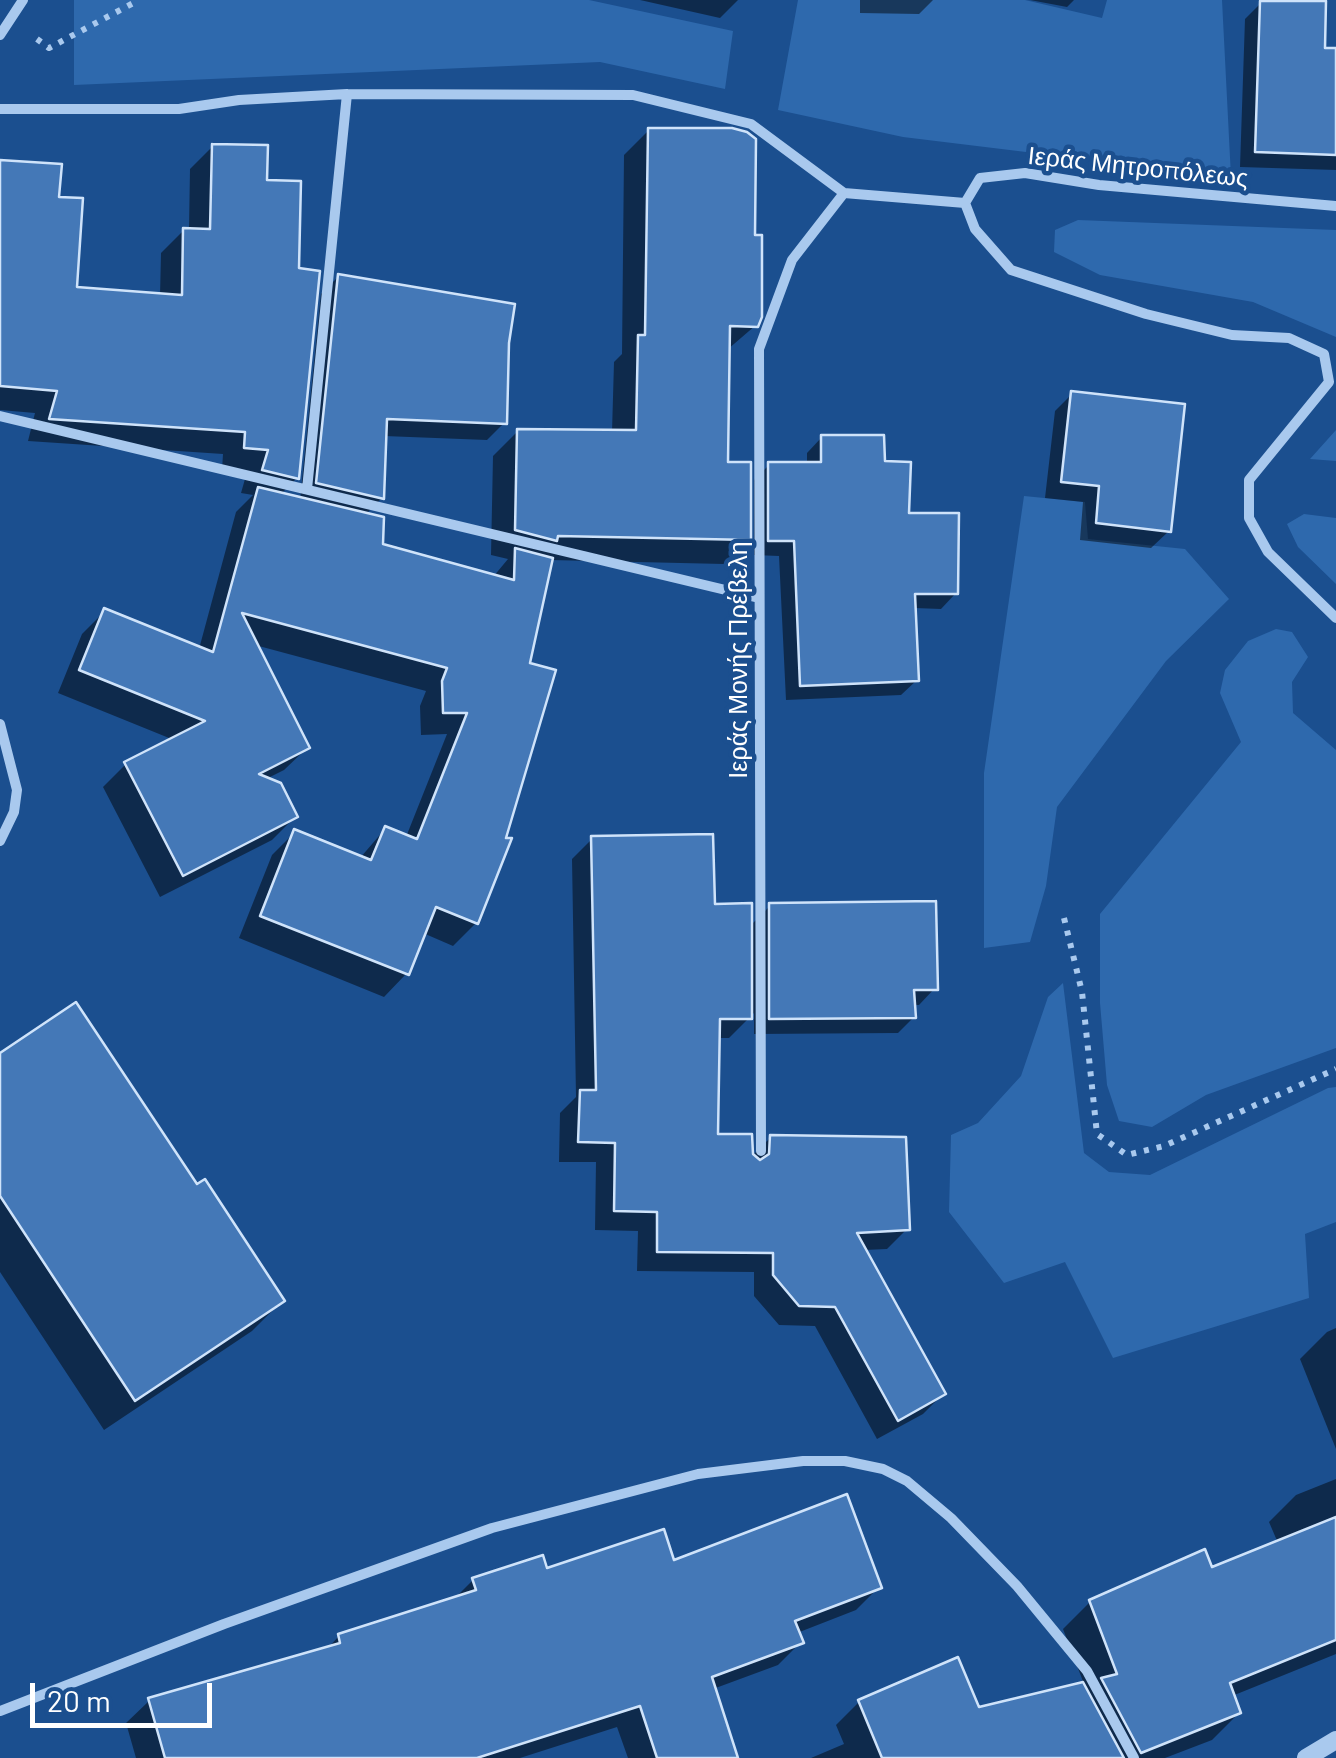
<!DOCTYPE html>
<meta charset="utf-8">
<style>
body{margin:0}
#map{position:relative;width:1336px;height:1758px;overflow:hidden;background:#1b4f8f;font-family:Barlow,sans-serif}
canvas{display:block}
.scale{position:absolute;left:30px;top:1683px;width:182px;height:45px;box-sizing:border-box;border:5px solid #fff;border-top:0;padding-left:12px;font-size:30px;line-height:35px;white-space:nowrap;color:#fff;-webkit-text-stroke:8px #1b4f8f;paint-order:stroke}
</style>
<div id="map">
<canvas width="1336" height="1758"></canvas>
<div class="scale">20 m</div>
</div>
<script>
const c = document.querySelector('canvas').getContext('2d');
c.lineJoin = 'round';
function fill(path, color) {
  c.fillStyle = color;
  c.fill(path, 'evenodd');
}
function poly(rows) {
  const path = new Path2D();
  for (const r of rows) {
    path.moveTo(r[0], r[1]);
    for (let i = 2; i < r.length; i += 2) path.lineTo(r[i], r[i + 1]);
  }
  return path;
}
function strokePath(path, color, width, dash) {
  c.strokeStyle = color;
  c.lineWidth = width;
  c.lineCap = dash ? 'butt' : 'round';
  c.setLineDash(dash || []);
  c.stroke(path);
}
function label(font, color, halo, rows, align = 'center') {
  c.font = font + ' Barlow,sans-serif';
  c.lineWidth = 9;
  c.setLineDash([]);
  c.textBaseline = 'middle';
  c.strokeStyle = halo;
  c.fillStyle = color;
  for (const [text, x, y, turn = 0] of rows) {
    c.save();
    c.translate(x, y);
    c.rotate((+turn || 0) * Math.PI / 180);
    c.textAlign = isNaN(turn) ? turn : align;
    if (halo) c.strokeText(text, 0, 0);
    c.fillText(text, 0, 0);
    c.restore();
  }
}
const green = poly([
 [74,0,589,0,733,31,725,89,600,62,74,85],
 [798,0,1025,0,1102,18,1107,0,1222,0,1231,177,903,137,778,110],
 [1078,220,1336,230,1336,337,1253,302,1100,275,1054,252,1055,230],
 [1336,430,1336,461,1310,459],
 [1024,496,1085,502,1088,539,1185,549,1229,599,1166,661,1057,807,1046,886,1030,942,984,948,984,773],
 [1304,514,1336,518,1336,584,1298,547,1287,524],
 [1276,629,1292,632,1308,657,1292,682,1293,713,1336,750,1336,1048,1206,1095,1152,1127,1119,1121,1107,1085,1100,1003,1100,914,1241,742,1220,693,1225,670,1248,641],
 [1063,983,1084,1153,1109,1172,1150,1175,1328,1088,1336,1087,1336,1222,1305,1234,1309,1298,1113,1358,1065,1262,1004,1283,949,1212,951,1135,978,1123,1021,1076,1048,997]
]);
const shadow = poly([
 [640,0,738,0,720,18],
 [860,0,933,0,919,14,860,13],
 [1030,0,1074,0,1067,7],
 [1261,3,1323,50,1336,51,1336,170,1240,167,1245,19],
 [649,130,756,325,727,350,725,465,748,539,724,564,550,560,476,923,453,946,423,933,406,974,384,997,239,938,272,855,295,832,360,858,385,829,406,837,447,734,421,735,420,706,426,691,255,645,307,748,284,770,266,779,295,817,272,840,160,897,103,787,126,764,174,740,58,693,82,634,105,611,199,649,236,512,253,495,241,493,247,472,222,470,223,454,28,441,35,413,0,410,0,162,57,199,74,289,160,296,161,253,184,230,189,230,190,169,213,146,264,183,297,478,280,495,300,500,321,294,338,277,506,343,504,423,487,440,384,436,382,498,365,515,380,546,493,577,508,559,491,555,493,456,518,431,612,432,614,362,622,354,624,155],
 [1072,394,1169,531,1151,548,1080,540,1083,502,1045,498,1055,411],
 [822,437,882,463,906,516,956,593,941,609,914,608,917,680,901,695,786,700,779,556,754,555,754,480,769,465,807,464,807,453],
 [592,839,749,927,770,906,935,988,919,1005,913,1005,914,1017,898,1033,754,1034,754,1013,729,1038,717,1038,716,1136,751,1157,771,1137,907,1229,887,1249,864,1250,943,1394,923,1414,877,1439,815,1326,779,1325,754,1296,754,1272,637,1271,638,1231,595,1230,596,1162,559,1162,560,1113,576,1097,572,859],
 [0,1056,196,1188,282,1301,252,1331,104,1430,0,1272],
 [1336,1328,1336,1449,1300,1359,1327,1332],
 [1336,1479,1336,1654,1232,1696,1239,1713,1212,1740,1165,1758,811,1758,844,1744,836,1725,859,1702,978,1710,1084,1684,1063,1629,1090,1602,1211,1571,1278,1543,1269,1522,1296,1495],
 [673,1564,879,1587,856,1610,797,1633,801,1642,778,1665,713,1689,735,1758,628,1758,617,1727,520,1758,136,1758,126,1723,149,1701,326,1650,339,1636,453,1600,473,1580,546,1571]
]);
const building = poly([
 [1260,1,1326,1,1325,48,1336,48,1336,155,1255,152,1260,1],
 [648,128,732,128,747,132,756,139,755,235,762,235,762,317,758,327,730,326,728,462,751,462,751,540,558,536,557,541,515,530,517,429,636,430,638,335,645,335,648,128],
 [212,144,268,145,267,180,301,181,299,268,320,271,299,479,262,470,268,450,244,448,245,432,49,419,57,391,0,386,0,160,62,164,59,197,83,198,77,287,182,295,183,228,210,229,212,144],
 [338,274,515,304,509,343,507,424,387,419,384,499,316,483,338,274],
 [1071,391,1185,404,1171,532,1096,523,1099,486,1061,482,1071,391],
 [821,435,884,435,885,461,911,462,909,513,959,513,958,594,915,594,919,681,800,686,794,541,768,541,768,462,821,462,821,435],
 [258,487,384,517,383,544,514,580,515,548,553,558,530,663,556,670,506,838,512,838,478,924,436,907,409,975,260,916,294,829,371,860,385,826,417,839,467,713,443,713,442,681,447,668,242,613,310,748,259,774,281,783,298,817,183,876,124,762,205,721,79,670,104,608,213,652,258,487],
 [713,834,715,904,752,903,752,1019,720,1019,718,1134,752,1134,753,1154,760,1160,769,1154,770,1135,906,1137,910,1230,857,1233,946,1394,898,1421,835,1307,799,1306,773,1275,773,1253,657,1252,657,1212,614,1211,615,1143,578,1142,580,1090,596,1090,591,836,713,834],
 [936,901,938,990,914,990,916,1018,769,1019,769,903,936,901],
 [76,1002,197,1184,205,1179,285,1301,135,1401,0,1196,0,1053,76,1002],
 [847,1494,882,1588,795,1621,804,1643,712,1677,738,1758,657,1758,640,1706,477,1758,165,1758,148,1698,340,1643,338,1634,476,1590,472,1578,543,1555,547,1568,664,1529,674,1560,847,1494],
 [1336,1517,1336,1640,1230,1683,1241,1713,1141,1753,1101,1678,1117,1674,1089,1600,1205,1549,1212,1567,1336,1517],
 [958,1657,979,1707,1083,1682,1124,1758,882,1758,858,1700,958,1657]
]);
const path = poly([
 [37,39,49,48,139,0],
 [1064,918,1082,992,1097,1134,1127,1155,1164,1146,1336,1069]
]);
const minor = poly([
 [0,35,23,0],
 [0,109,179,109,239,100,347,94,633,95,751,124,844,193,965,203],
 [1336,206,1099,185,1025,173,980,178,965,203,975,229,1011,270,1146,314,1232,335,1289,338,1324,354,1329,382,1249,480,1249,518,1268,552,1336,618],
 [0,416,759,598],
 [307,489,347,94],
 [0,724,17,790,14,812,0,841],
 [761,1151,759,349,792,260,844,193],
 [0,1711,224,1624,492,1528,698,1474,803,1461,845,1461,883,1469,907,1481,951,1518,1017,1586,1087,1671,1134,1758]
]);
const tertiary = poly([
 [1306,1758,1336,1740]
]);
const streetNames = [
 ["Ιεράς Μητροπόλεως",1138,167,6],
 ["Ιεράς Μονής Πρέβελη",739,660,-90]
];
fill(green, '#2e69ad');
fill(shadow, '#0007');
fill(building, '#4478b7');
strokePath(building, '#cfe3fa', 2.5);
strokePath(path, '#a9c9ee', 6, [5, 8]);
strokePath(minor, '#a9c9ee', 10);
strokePath(tertiary, '#a9c9ee', 18);
label('25px', '#fff', '#1b4f8f', streetNames);
</script>
